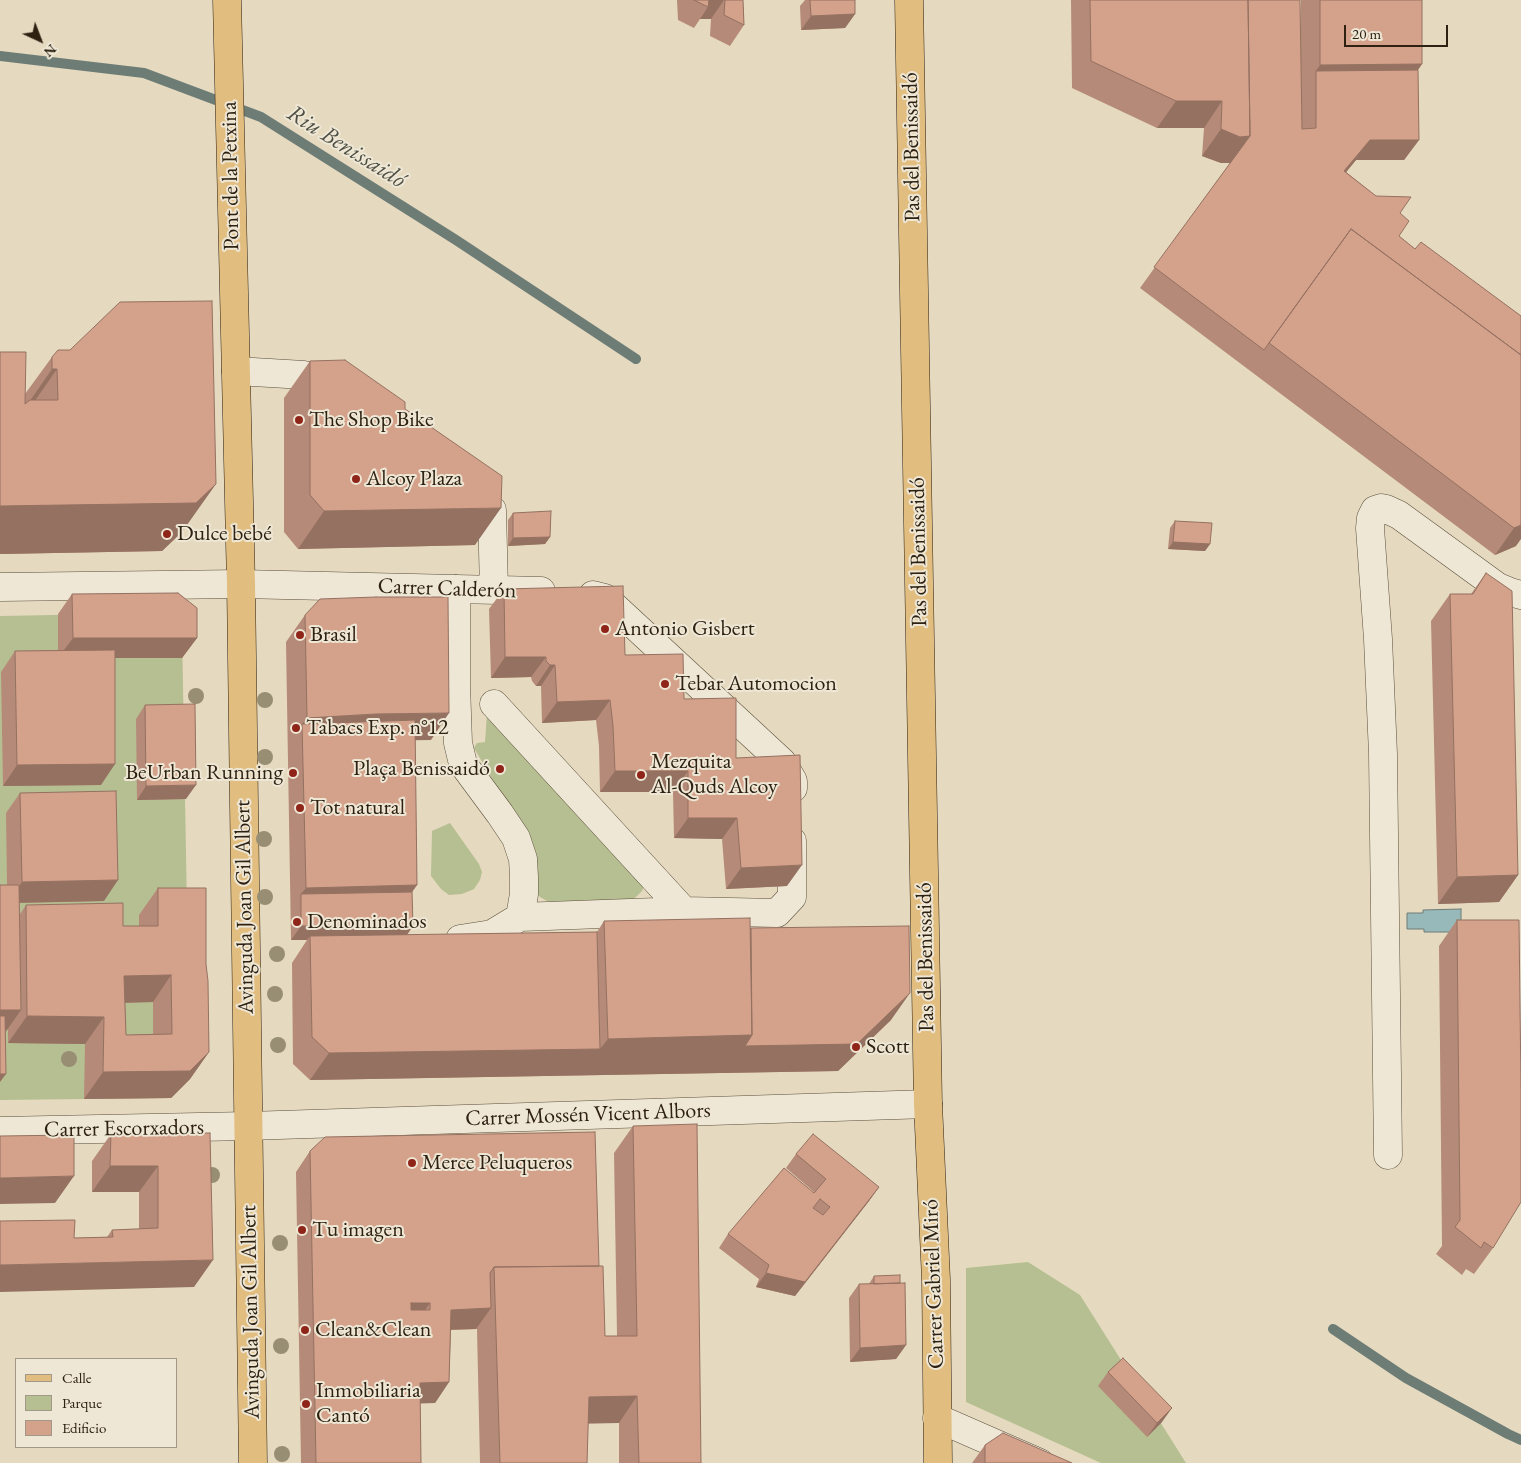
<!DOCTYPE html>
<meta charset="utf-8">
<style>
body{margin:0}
#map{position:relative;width:1521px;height:1463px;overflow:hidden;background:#e5dabf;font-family:"EB Garamond",serif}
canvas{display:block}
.legend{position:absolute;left:15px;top:1358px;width:162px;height:90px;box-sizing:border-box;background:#eee7d5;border:1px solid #a19887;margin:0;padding:6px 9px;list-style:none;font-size:15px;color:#2e2111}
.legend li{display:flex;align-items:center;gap:10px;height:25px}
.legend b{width:25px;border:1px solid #a19887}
.north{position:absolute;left:15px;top:15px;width:50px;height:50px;-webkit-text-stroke:4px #eee7d5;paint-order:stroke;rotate:137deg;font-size:14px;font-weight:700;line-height:20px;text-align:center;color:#2e2111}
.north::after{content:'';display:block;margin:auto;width:18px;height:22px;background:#2e2111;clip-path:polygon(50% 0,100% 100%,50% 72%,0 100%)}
.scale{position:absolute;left:1344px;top:25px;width:104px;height:22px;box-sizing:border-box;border:2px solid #2e2111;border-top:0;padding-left:6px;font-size:15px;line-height:18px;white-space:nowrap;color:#2e2111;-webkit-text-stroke:4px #eee7d5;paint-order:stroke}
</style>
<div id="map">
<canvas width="1521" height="1463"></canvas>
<ul class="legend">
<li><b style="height:6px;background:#e2bd80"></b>Calle</li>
<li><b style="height:14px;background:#b6bf91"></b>Parque</li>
<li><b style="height:14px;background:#d4a18b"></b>Edificio</li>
</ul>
<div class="north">N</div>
<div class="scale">20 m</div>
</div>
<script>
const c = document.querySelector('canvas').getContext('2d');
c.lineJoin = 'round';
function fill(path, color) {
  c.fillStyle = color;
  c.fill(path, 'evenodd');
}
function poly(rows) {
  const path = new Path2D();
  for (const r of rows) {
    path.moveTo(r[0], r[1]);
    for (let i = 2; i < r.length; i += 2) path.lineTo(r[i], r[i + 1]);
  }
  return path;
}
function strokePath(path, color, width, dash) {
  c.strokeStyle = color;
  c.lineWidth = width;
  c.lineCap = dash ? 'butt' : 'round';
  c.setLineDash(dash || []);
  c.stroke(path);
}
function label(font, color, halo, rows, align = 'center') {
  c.font = font + ' "EB Garamond",serif';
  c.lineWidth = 4;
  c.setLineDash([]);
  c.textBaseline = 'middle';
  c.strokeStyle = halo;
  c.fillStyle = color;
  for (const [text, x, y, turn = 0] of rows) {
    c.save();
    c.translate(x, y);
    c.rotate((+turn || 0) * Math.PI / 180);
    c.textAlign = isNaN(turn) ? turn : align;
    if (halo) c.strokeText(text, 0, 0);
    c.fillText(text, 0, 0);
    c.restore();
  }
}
const green = poly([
 [164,613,182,629,190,1079,171,1098,0,1100,0,616],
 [487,714,644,886,642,891,637,896,632,900,553,902,547,901,540,897,535,892,534,850,474,748,477,743,485,742],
 [450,823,479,864,482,872,480,880,474,889,462,894,449,895,441,889,431,876,432,831],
 [1028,1262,1080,1295,1186,1463,1101,1463,966,1402,966,1268]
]);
const water = poly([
 [1461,909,1461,932,1424,932,1424,929,1407,929,1407,913,1423,913,1423,910,1461,909]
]);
const stream = poly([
 [0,56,144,73,261,117,456,240,636,359],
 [1333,1329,1406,1378,1508,1434,1521,1440]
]);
const minor = poly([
 [236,371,304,375,331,394],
 [471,495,492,510,494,590],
 [0,587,241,584,541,591],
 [456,589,456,685,458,743,463,764,500,814,516,838,523,859,524,877,524,894,520,917],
 [593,595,605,598,782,762,793,781,793,788],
 [494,704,684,911],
 [460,939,492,934,520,917,684,911,777,913,792,897,792,841],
 [0,1131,248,1126,928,1104],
 [1388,1155,1383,754,1378,639,1370,528,1371,518,1375,510,1381,508,1386,509,1399,515,1498,587,1510,592,1521,595],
 [937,1418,1040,1463]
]);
const major = poly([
 [227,0,241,584,253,1463],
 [909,0,928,1104,936,1280,938,1463]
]);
const trees = [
 [196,696],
 [265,700],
 [265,757],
 [264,839],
 [265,897],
 [277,954],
 [275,994],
 [278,1045],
 [69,1059],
 [212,1175],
 [280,1243],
 [281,1346],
 [282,1454]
];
const wall = poly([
 [677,0,743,0,744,25,730,46,710,36,711,19,700,19,694,28,678,20],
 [805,0,855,0,855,14,845,28,801,30,800,6],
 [1071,0,1300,0,1301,61,1301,0,1422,0,1422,64,1418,70,1419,140,1404,160,1356,160,1346,172,1376,196,1400,213,1399,236,1415,249,1521,316,1516,546,1495,555,1140,288,1230,163,1221,163,1202,156,1204,128,1157,128,1072,88],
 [52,357,182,532,162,551,0,554,25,394],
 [310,361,405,409,475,545,298,549,284,532,284,398],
 [513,513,550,537,545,544,508,546,508,520],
 [1175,521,1210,544,1205,551,1168,549,1170,528],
 [1486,573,1518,875,1499,902,1438,904,1431,621,1450,594,1471,594],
 [504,589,625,655,684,699,736,758,787,886,726,889,722,839,674,838,673,792,600,792,599,746,596,720,542,723,541,686,536,686,532,681,531,677,491,678,489,609],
 [72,594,197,638,182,658,115,658,101,785,3,786,1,672,15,651,58,650,58,614],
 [305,615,431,740,415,740,417,885,412,892,413,926,407,935,597,932,604,921,751,928,891,1020,838,1071,310,1080,293,1064,292,963,307,940,291,940,286,642],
 [145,705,186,799,137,800,136,719],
 [20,793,104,901,19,903,20,914,26,905,123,926,139,926,139,915,158,888,206,964,209,1052,190,1079,171,1098,84,1099,85,1044,8,1043,8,1029,5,1032,7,885,6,813],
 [153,1002,153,1034,126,1035,125,1003],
 [1457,920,1493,1248,1474,1274,1466,1269,1462,1275,1436,1254,1442,1246,1439,946],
 [633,1126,701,1463,619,1463,619,1423,588,1423,587,1463,480,1463,477,1329,451,1330,449,1382,435,1403,420,1403,421,1463,301,1463,296,1172,310,1151,599,1266,605,1336,617,1336,614,1153],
 [210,1133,194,1287,74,1238,107,1237,112,1230,139,1229,139,1192,92,1192,92,1161,111,1134],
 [796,1154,879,1187,869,1201,795,1296,756,1287,759,1279,719,1248,728,1234,814,1192,786,1168],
 [874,1276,900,1283,906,1345,896,1359,850,1362,849,1298,859,1284,869,1284],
 [1108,1372,1162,1422,1147,1437,1098,1386],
 [985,1445,1072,1463,972,1463]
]);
const shadedWall = poly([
 [708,0,724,0,711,19,700,19,708,7],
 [855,14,845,28,801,30,811,16],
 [1422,64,1403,91,1316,71,1320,65],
 [1176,101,1222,101,1204,128,1157,128],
 [1221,129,1250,136,1231,163,1221,163,1202,156],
 [1370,140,1419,140,1404,160,1356,160,1330,192,1344,171],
 [52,369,57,369,23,418,18,418],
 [216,484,182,532,162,551,0,554,0,506],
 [501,508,475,545,298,549,324,511],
 [1521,525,1521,539,1516,546,1495,555,1514,528],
 [550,537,545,544,508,546,513,538],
 [1173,542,1210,544,1205,551,1168,549],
 [73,638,197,638,182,658,58,658],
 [505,657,546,657,531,677,491,678],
 [550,665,555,665,541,686,536,686],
 [610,700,596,720,542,723,557,702],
 [449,713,431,740,357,741,302,724,307,718,376,714],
 [115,764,101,785,3,786,17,765],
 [615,771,688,771,673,792,600,792],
 [196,785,186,799,137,800,146,786],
 [688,818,737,818,722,839,674,838],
 [802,865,787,886,726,889,741,868],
 [1518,875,1499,902,1438,904,1457,877],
 [118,880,104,901,8,903,22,882],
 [417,885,402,906,301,894,306,888],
 [301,926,413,926,403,940,310,936,307,940,291,940],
 [171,975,153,1002,106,1003,124,976],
 [910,993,891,1020,838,1071,310,1080,329,1053,600,1049,608,1039],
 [0,1010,21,1010,2,1037,0,1037],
 [27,1016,104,1017,85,1044,8,1043],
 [209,1052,190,1079,171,1098,84,1099,103,1072],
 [0,1074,6,1074,0,1082],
 [110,1166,158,1166,139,1192,92,1192],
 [74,1176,55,1203,0,1204,0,1178],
 [879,1187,869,1201,795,1296,756,1287,766,1273],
 [213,1260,194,1287,0,1292,0,1265],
 [411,1303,430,1303,415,1324,397,1324],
 [491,1308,476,1329,437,1330,451,1310],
 [906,1345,896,1359,850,1362,860,1348],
 [449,1382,435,1403,405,1404,420,1383],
 [637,1396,619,1423,570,1424,589,1397],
 [1172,1408,1162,1422,1147,1437,1157,1423]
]);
const building = poly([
 [694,0,709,0,708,7,694,0],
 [725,0,743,0,744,25,724,15,725,0],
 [810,0,855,0,855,14,811,16,810,0],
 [1090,0,1248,0,1250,136,1240,137,1221,129,1222,101,1176,101,1091,61,1090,0],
 [1248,0,1300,0,1302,129,1316,128,1316,71,1418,70,1419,140,1370,140,1344,171,1376,196,1411,197,1400,213,1409,221,1399,236,1415,249,1421,242,1521,316,1521,355,1351,229,1264,350,1154,267,1250,136,1248,0],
 [1320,0,1422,0,1422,64,1320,65,1320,0],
 [1351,229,1521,355,1521,525,1514,528,1269,343,1351,229],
 [212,301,216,484,196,503,0,506,0,352,26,352,25,404,30,400,58,400,57,369,52,369,52,357,58,350,70,350,120,302,212,301],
 [345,360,405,402,405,409,502,476,501,508,324,511,310,495,310,361,345,360],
 [551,511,550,537,513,538,513,513,551,511],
 [1175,521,1212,523,1210,544,1173,542,1175,521],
 [1486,573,1512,591,1518,875,1457,877,1450,594,1473,594,1486,573],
 [623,586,625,655,683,654,684,699,736,698,736,758,800,755,802,865,741,868,737,818,688,818,688,771,615,771,613,726,610,700,557,702,555,665,550,665,546,661,546,657,505,657,504,589,623,586],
 [178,593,197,608,197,638,73,638,72,594,178,593],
 [376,597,448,597,449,713,376,714,307,718,305,615,320,599,376,597],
 [115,650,115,764,17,765,15,651,115,650],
 [195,704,196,785,146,786,145,705,195,704],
 [415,720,417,885,306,888,302,724,415,720],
 [116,791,118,880,22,882,20,793,116,791],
 [0,885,19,885,21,1010,0,1010,0,885],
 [158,888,206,888,206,964,208,981,209,1052,190,1071,103,1072,104,1017,27,1016,26,905,123,903,123,926,158,926,158,888],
 [171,975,172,1034,126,1035,124,976,171,975],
 [412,892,413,926,301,926,301,894,412,892],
 [750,918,752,1035,608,1039,604,921,750,918],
 [1457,920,1519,920,1521,1088,1521,1202,1493,1248,1484,1242,1481,1248,1455,1227,1460,1220,1457,920],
 [909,926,910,993,857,1044,745,1046,752,1035,751,928,909,926],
 [597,932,600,1049,329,1053,312,1037,310,936,597,932],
 [0,1016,5,1016,6,1074,0,1074,0,1016],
 [697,1124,701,1463,639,1463,637,1396,589,1397,587,1463,500,1463,494,1267,603,1266,605,1336,637,1336,633,1126,697,1124],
 [595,1132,599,1266,494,1267,490,1273,491,1308,451,1310,449,1382,420,1383,421,1463,316,1463,310,1151,325,1137,595,1132],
 [411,1303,430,1303,430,1310,411,1310,411,1303],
 [210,1133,213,1260,0,1265,0,1221,75,1220,74,1238,113,1237,112,1230,158,1228,158,1166,110,1166,111,1134,210,1133],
 [813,1134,879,1187,805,1282,766,1273,769,1265,728,1234,784,1168,814,1193,826,1179,796,1154,813,1134],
 [820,1199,830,1207,823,1215,813,1208,820,1199],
 [74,1135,74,1176,0,1178,0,1136,74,1135],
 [900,1275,900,1283,874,1284,874,1276,900,1275],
 [905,1283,906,1345,860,1348,859,1284,905,1283],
 [1123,1358,1172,1408,1157,1423,1108,1372,1123,1358],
 [1003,1433,1072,1463,985,1463,985,1445,1003,1433]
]);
const markers = [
 [299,420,5,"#8f2418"],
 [356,479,5,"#8f2418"],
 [167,534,5,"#8f2418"],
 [605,629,5,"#8f2418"],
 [300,635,5,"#8f2418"],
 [665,684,5,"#8f2418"],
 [296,728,5,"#8f2418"],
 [500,769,5,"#8f2418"],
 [293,773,5,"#8f2418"],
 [641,775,5,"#8f2418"],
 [300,808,5,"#8f2418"],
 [297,922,5,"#8f2418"],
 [856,1047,5,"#8f2418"],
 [412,1163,5,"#8f2418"],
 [302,1230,5,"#8f2418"],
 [305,1330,5,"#8f2418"],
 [306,1404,5,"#8f2418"]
];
const streetNames = [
 ["Pas del Benissaidó",912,147,-91],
 ["Pont de la Petxina",231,176,-91],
 ["Pas del Benissaidó",919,552,-91],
 ["Carrer Calderón",447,589,2],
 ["Avinguda Joan Gil Albert",245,907,-91],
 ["Pas del Benissaidó",926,957,-91],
 ["Carrer Mossén Vicent Albors",588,1115,-2],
 ["Carrer Escorxadors",124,1129,-1],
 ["Carrer Gabriel Miró",934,1284,-92],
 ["Avinguda Joan Gil Albert",251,1312,-91]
];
const poiNames = [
 ["The Shop Bike",309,420],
 ["Alcoy Plaza",366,479],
 ["Dulce bebé",177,534],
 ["Antonio Gisbert",615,629],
 ["Brasil",310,635],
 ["Tebar Automocion",675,684],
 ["Tabacs Exp. n°12",306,728],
 ["Mezquita",651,762],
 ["Al-Quds Alcoy",651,787],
 ["Plaça Benissaidó",490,769,"right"],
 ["BeUrban Running",283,773,"right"],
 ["Tot natural",310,808],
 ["Denominados",307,922],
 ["Scott",866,1047],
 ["Merce Peluqueros",422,1163],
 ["Tu imagen",312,1230],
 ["Clean&Clean",315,1330],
 ["Inmobiliaria",316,1391],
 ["Cantó",316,1416]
];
const waterNames = [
 ["Riu Benissaidó",346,147,32]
];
fill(green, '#b6bf91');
fill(water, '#98b9ba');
strokePath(water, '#6e7c76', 1);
strokePath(stream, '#6e7c76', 10);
strokePath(minor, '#5c4f3c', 29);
strokePath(major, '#2e2111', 29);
strokePath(minor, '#eee7d5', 28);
strokePath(major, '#e2bd80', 28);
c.fillStyle = '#978e74';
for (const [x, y] of trees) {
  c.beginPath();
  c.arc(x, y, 8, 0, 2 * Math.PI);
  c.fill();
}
fill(wall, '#b68a78');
fill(shadedWall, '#947161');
fill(building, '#d4a18b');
strokePath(building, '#947161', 1);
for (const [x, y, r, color] of markers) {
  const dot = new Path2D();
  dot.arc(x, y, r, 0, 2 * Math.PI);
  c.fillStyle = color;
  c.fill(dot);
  strokePath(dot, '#eee7d5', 2);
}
label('22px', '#2e2111', '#eee7d5', streetNames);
label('22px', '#2e2111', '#eee7d5', poiNames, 'left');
label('italic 24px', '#4e4f44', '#eee7d5', waterNames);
</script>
